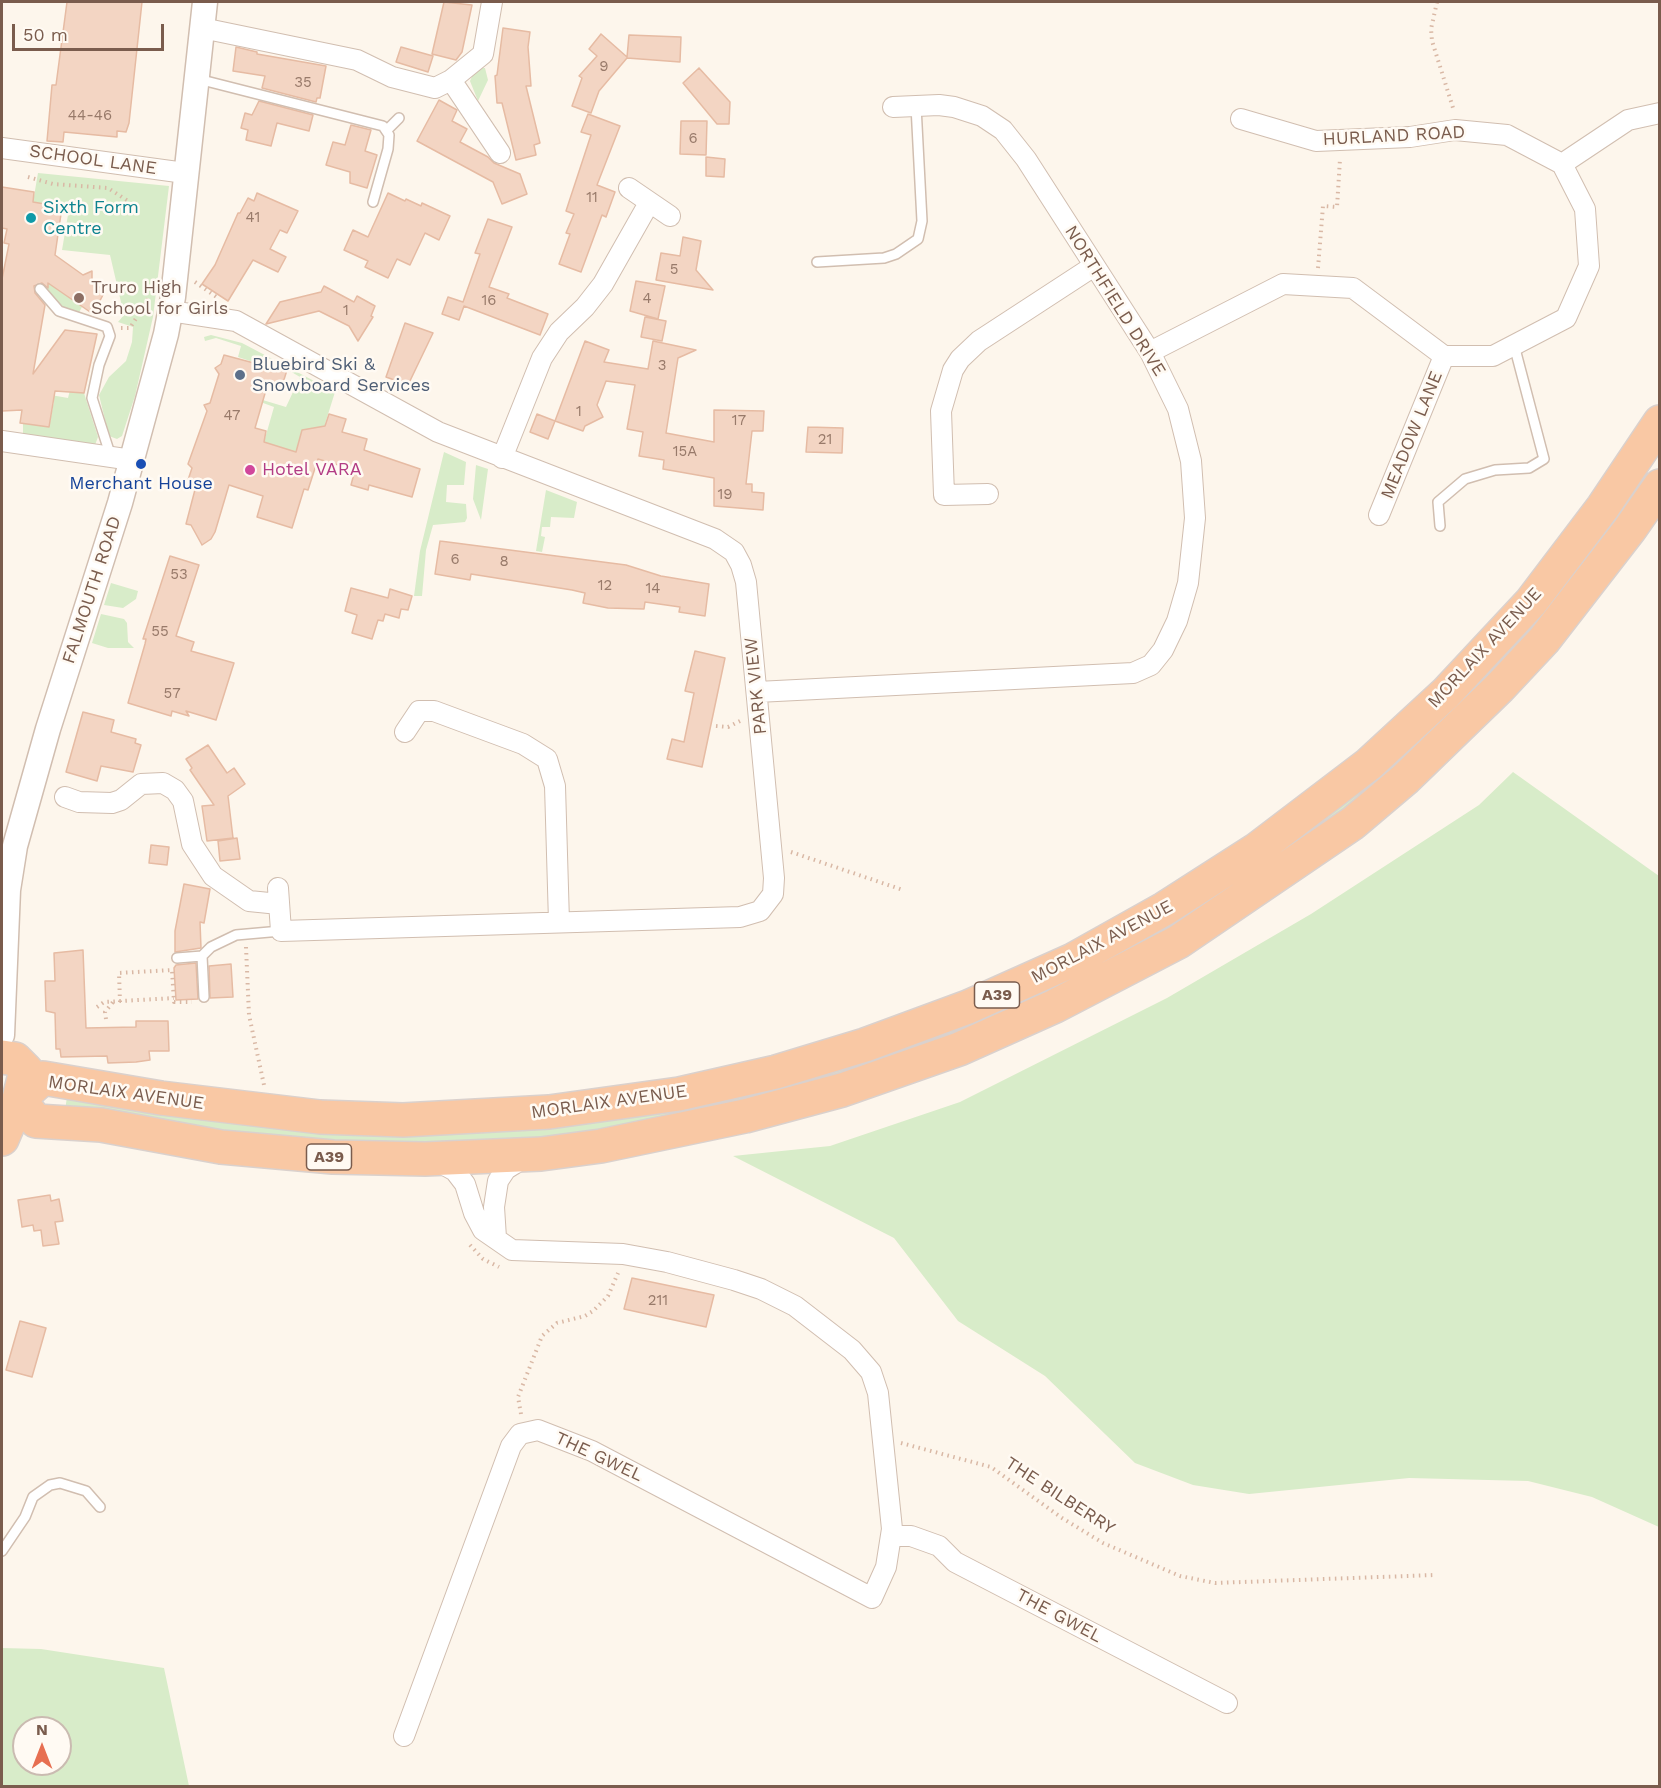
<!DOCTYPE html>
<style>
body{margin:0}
#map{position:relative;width:1661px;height:1788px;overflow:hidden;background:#fdf6ec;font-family:"Work Sans",sans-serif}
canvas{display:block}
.frame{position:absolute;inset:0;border:3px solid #7a5c4d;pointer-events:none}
.north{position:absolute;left:12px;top:1716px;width:60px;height:60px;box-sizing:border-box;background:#fffaf3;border:2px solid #cabbb1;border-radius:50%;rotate:0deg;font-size:16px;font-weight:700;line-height:24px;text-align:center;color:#7a5c4d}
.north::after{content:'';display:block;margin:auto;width:21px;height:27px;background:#e76f51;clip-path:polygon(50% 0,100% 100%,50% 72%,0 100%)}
.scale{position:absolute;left:12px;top:24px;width:152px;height:27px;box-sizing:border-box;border:3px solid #7a5c4d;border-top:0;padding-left:8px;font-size:18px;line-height:21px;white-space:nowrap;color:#7a5c4d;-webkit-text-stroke:4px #fffaf3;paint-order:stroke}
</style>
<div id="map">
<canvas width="1661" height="1788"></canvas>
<div class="frame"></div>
<div class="north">N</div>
<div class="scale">50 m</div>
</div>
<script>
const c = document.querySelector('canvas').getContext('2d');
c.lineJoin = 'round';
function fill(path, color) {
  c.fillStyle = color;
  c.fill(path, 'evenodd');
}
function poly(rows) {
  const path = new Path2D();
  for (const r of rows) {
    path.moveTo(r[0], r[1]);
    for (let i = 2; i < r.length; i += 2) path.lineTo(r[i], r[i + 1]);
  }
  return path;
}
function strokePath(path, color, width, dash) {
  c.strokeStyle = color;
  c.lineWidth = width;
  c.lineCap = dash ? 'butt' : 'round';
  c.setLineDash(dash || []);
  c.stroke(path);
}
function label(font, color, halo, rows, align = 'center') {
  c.font = font + ' "Work Sans",sans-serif';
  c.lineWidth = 5;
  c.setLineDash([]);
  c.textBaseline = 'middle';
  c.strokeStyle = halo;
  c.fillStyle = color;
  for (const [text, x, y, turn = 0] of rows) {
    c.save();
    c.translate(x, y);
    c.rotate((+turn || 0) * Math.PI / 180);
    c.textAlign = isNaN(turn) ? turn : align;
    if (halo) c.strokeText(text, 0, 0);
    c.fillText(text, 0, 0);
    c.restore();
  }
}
const green = poly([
 [481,68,485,68,488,80,478,101,470,81,474,72],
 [38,173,169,186,153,317,135,396,122,436,117,439,109,436,99,395,109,377,126,361,132,342,133,327,118,322,124,315,110,255,62,250,69,209,33,202],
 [40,273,82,307,77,316,64,309,39,284],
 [211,335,242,343,335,392,325,424,343,430,338,448,316,456,267,460,271,444,264,442,274,407,255,400,256,398,286,407,300,377,283,367,267,362,265,366,238,357,241,346,216,338,205,341,204,337],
 [70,390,84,393,98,437,95,445,23,436,23,423,49,427,54,401,45,394,68,398],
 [444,452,466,462,464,485,447,485,446,502,466,504,467,518,465,522,433,525,426,550,422,596,414,596,420,551],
 [476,465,488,469,481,520,473,499],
 [546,490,577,502,574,518,551,517,550,527,542,527,541,536,545,537,542,552,536,551],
 [111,583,138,591,136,599,123,608,104,605],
 [101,614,124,619,127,623,128,642,134,648,108,648,92,643],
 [1476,677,1486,683,1380,784,1203,914,1021,1014,734,1110,505,1144,313,1144,65,1110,67,1097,181,1117,309,1131,452,1134,561,1126,655,1113,1002,1008],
 [1513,772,1659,876,1659,1527,1592,1497,1528,1481,1409,1478,1249,1494,1193,1485,1135,1463,1045,1376,958,1321,894,1238,733,1156,830,1146,960,1102,1167,998,1311,914,1479,805],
 [2,1648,41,1649,164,1668,189,1786,2,1786],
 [24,1728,60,1728,60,1764,24,1764]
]);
const building = poly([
 [67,2,142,2,129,123,126,132,117,131,117,137,64,132,63,142,47,141,52,85,56,85,67,2],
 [444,2,472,5,462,52,456,60,432,54,444,2],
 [503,28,530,32,528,47,531,86,526,86,540,143,534,145,536,155,516,160,502,103,497,103,495,76,497,75,503,28],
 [601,34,627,57,629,35,681,37,680,62,627,58,599,91,591,113,572,106,582,78,579,76,597,56,589,49,601,34],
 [236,47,257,52,257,54,326,66,320,98,317,98,316,102,262,88,265,76,233,71,236,47],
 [401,47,433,56,428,72,396,62,401,47],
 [699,68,730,102,729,124,717,124,683,83,699,68],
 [439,100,457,110,452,121,467,129,460,142,488,157,494,163,520,174,527,194,502,204,493,182,417,141,439,100],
 [259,101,313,115,309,131,277,123,271,146,246,140,248,130,241,128,245,113,252,115,259,101],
 [588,114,620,126,597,185,615,192,606,217,602,215,581,272,559,264,570,234,566,233,574,214,566,211,591,135,581,132,588,114],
 [681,121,707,121,706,155,680,154,681,121],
 [351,125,371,130,365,151,377,155,367,188,350,183,350,172,326,165,333,142,345,145,351,125],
 [706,157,725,159,724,177,706,176,706,157],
 [2,187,34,192,33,202,62,207,55,255,83,275,92,271,92,282,105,291,93,314,48,283,48,288,42,283,34,286,35,293,45,305,33,374,65,330,97,334,84,393,55,391,49,427,20,423,22,410,2,411,2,279,9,244,4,243,7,229,2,228,2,187],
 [257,193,298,211,287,233,280,230,270,249,286,257,278,272,253,260,228,301,202,284,215,265,238,213,240,213,248,198,254,201,257,193],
 [388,193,405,201,406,199,421,206,422,203,450,216,439,240,425,233,410,265,397,259,388,278,365,267,368,261,344,250,353,230,368,237,388,193],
 [488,219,512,227,489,287,509,294,507,298,548,314,540,335,464,306,459,320,442,314,448,297,463,302,480,254,475,253,488,219],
 [683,237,701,241,696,270,713,290,656,280,661,253,680,256,683,237],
 [636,281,665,286,658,319,630,311,636,281],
 [324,286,354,302,357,296,375,306,371,316,373,317,358,341,349,326,319,311,266,324,280,302,321,292,324,286],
 [645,317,666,321,662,341,641,337,645,317],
 [405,323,433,333,408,385,386,377,405,323],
 [585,341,609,350,604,362,648,369,653,341,696,350,678,358,666,433,714,442,714,410,764,411,763,431,752,431,746,484,752,484,752,492,764,493,763,510,714,506,714,478,663,469,664,460,639,456,643,432,627,429,635,385,606,381,597,405,603,417,585,426,583,431,555,421,585,341],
 [224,355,265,366,266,362,287,370,282,386,268,383,255,428,266,431,264,442,296,452,302,430,325,426,329,414,346,419,342,432,367,439,364,450,420,469,412,497,369,485,368,490,351,485,355,470,318,459,308,490,304,489,292,528,257,517,263,496,229,485,215,532,211,539,202,545,191,525,186,524,197,482,188,480,192,468,188,464,207,411,204,405,210,403,219,374,215,368,221,364,224,355],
 [537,414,555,421,548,439,530,432,537,414],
 [808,427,843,428,842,453,806,452,808,427],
 [440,541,626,565,661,576,709,584,705,616,679,612,680,607,645,602,644,609,608,608,583,603,585,593,572,590,471,574,470,580,435,574,440,541],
 [170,556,199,565,176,636,194,642,191,651,234,663,216,720,186,711,189,716,172,711,171,716,128,703,145,644,146,639,143,639,170,556],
 [351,588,388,598,390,589,412,596,408,610,401,609,399,618,385,614,383,621,378,620,372,639,352,633,357,615,345,611,351,588],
 [695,651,725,658,702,767,667,759,672,739,684,742,694,693,685,691,695,651],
 [83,712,114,720,111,732,136,739,135,743,141,745,133,772,101,766,97,781,66,772,83,712],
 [208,745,227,773,234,768,245,784,228,796,233,838,207,841,202,806,214,805,190,770,192,768,186,759,208,745],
 [237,838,240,859,220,861,218,841,237,838],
 [151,845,169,847,167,865,149,863,151,845],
 [184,884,210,889,204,923,200,922,201,948,175,952,175,931,184,884],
 [83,950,86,1028,136,1027,136,1021,168,1021,169,1051,149,1051,150,1060,136,1062,108,1063,107,1056,61,1057,60,1049,56,1049,55,1013,46,1011,45,981,55,981,54,953,83,950],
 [196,963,198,999,176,1000,174,968,176,965,196,963],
 [231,964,233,997,210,998,209,966,231,964],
 [50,1195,51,1201,59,1199,63,1221,55,1222,59,1244,43,1246,41,1230,34,1231,33,1225,22,1227,18,1200,50,1195],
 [632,1278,714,1295,706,1327,624,1309,632,1278],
 [20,1321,46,1328,32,1377,6,1370,20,1321]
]);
const path = poly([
 [1437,2,1431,29,1432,41,1454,111],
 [28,177,53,184,108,188,128,201],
 [1318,268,1323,206,1337,207,1340,159],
 [195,282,218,298],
 [121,328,130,328,150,296],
 [716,726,728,727,740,721],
 [791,852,903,890],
 [246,947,249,1015,264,1085],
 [120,1002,119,973,172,970,174,1002,192,1002],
 [97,1007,104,1002,174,998],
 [106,1019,105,1012,113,1002],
 [470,1245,483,1259,499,1267],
 [521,1414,518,1397,542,1336,557,1323,585,1316,593,1311,608,1296,618,1273],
 [901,1443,991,1467,1062,1518,1103,1543,1180,1576,1215,1583,1435,1575]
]);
const service = poly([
 [198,79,383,126,389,135,388,149,373,202],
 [387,130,399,118],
 [817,262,884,258,896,254,918,239,922,221,916,106],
 [40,289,59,311,107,327,110,336,99,365,92,398,111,457],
 [1440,526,1438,502,1465,479,1495,470,1529,468,1544,459,1514,345],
 [177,958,202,956],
 [204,997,202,956,211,947,236,935,281,931],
 [2,1551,25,1517,33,1497,50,1485,60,1483,86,1491,100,1507]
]);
const minor = poly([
 [202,28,357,60,392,77,435,88,451,80,483,54,492,2],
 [451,80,500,153],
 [2,148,185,173],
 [1562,164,1628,120,1660,113],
 [629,188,670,216],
 [170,311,236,321,438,432,715,539,734,552,741,565,746,582,774,878,773,894,760,911,740,917,281,931,278,888],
 [1150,352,1283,284,1353,288,1444,356,1493,356,1566,318,1589,266,1585,209,1562,164,1507,135,1455,130,1410,137,1316,141,1241,119],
 [2,441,132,460],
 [502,458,542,358,559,332,585,307,603,284,649,203],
 [988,494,944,495,941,411,953,370,960,359,979,341,1094,266],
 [1379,515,1444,356],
 [757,692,1133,673,1151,665,1163,650,1177,621,1188,583,1195,518,1191,461,1178,409,1150,352,1026,159,1003,130,982,116,954,107,939,105,893,107],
 [405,732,419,711,434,711,523,744,547,759,555,786,559,922],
 [65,797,79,802,112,803,121,800,141,784,163,783,175,790,183,801,192,844,213,876,249,901,279,904],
 [496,1238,494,1207,498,1181,506,1169,524,1158],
 [891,1536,911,1536,939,1546,955,1562,1227,1703],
 [404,1736,511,1446,520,1434,538,1430,592,1451,872,1598,886,1567,892,1529,878,1393,871,1372,852,1350,795,1306,761,1289,734,1280,667,1262,623,1254,512,1250,483,1230,474,1213,465,1184,455,1171,437,1161]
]);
const tertiary = poly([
 [2,1035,8,890,15,846,48,729,120,503,166,334,173,297,205,2]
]);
const trunk = poly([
 [2,1057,15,1059,26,1070,19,1099,2,1139],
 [19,1099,43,1078,161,1098,320,1117,403,1120,549,1112,679,1094,776,1072,865,1045,968,1007,1073,960,1164,909,1256,850,1369,764,1446,693,1531,602,1603,507,1660,422],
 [19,1099,36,1121,101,1125,221,1147,333,1157,425,1159,541,1154,601,1146,745,1116,842,1090,959,1049,1055,1006,1178,942,1353,823,1405,779,1500,687,1544,640,1630,529,1660,486]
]);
const markers = [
 [31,218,6,"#0f9aa8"],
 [79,298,6,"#8d6e63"],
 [240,375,6,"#5c6f8a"],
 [141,464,6,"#1a4fb4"],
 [250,470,6,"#d1479c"]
];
const numberNames = [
 ["9",604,67],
 ["35",303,83],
 ["44-46",90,116],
 ["6",693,139],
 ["11",592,198],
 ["41",253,218],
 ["5",674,270],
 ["4",647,299],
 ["16",489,301],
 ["1",346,311],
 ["3",662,366],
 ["1",579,412],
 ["47",232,416],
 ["17",739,421],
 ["21",825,440],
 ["15A",685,452],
 ["19",725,495],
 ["6",455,560],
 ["8",504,562],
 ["53",179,575],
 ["12",605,586],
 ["14",653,589],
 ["55",160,632],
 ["57",172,694],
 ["211",658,1301]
];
const shields = [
 [997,995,45],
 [329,1157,45]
];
const shieldNames = [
 ["A39",997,995],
 ["A39",329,1157]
];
const streetNames = [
 ["HURLAND ROAD",1394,136,-3],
 ["SCHOOL LANE",93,160,8],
 ["NORTHFIELD DRIVE",1115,301,58],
 ["MEADOW LANE",1412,435,-68],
 ["FALMOUTH ROAD",92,590,-72],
 ["MORLAIX AVENUE",1485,648,-47],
 ["PARK VIEW",756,686,-96],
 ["MORLAIX AVENUE",1102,942,-28],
 ["MORLAIX AVENUE",126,1093,8],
 ["MORLAIX AVENUE",609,1102,-8],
 ["THE GWEL",599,1457,25],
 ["THE BILBERRY",1060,1496,33],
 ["THE GWEL",1059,1616,28]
];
const cultureNames = [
 ["Sixth Form",43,208],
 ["Centre",43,229]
];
const educationNames = [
 ["Truro High",91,288],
 ["School for Girls",91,309]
];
const serviceNames = [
 ["Bluebird Ski &",252,365],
 ["Snowboard Services",252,386]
];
const hotelNames = [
 ["Hotel VARA",262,470]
];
const transitNames = [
 ["Merchant House",141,484]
];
fill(green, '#d8ecc9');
fill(building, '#f3d5c3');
strokePath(building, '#e6bba3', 1.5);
strokePath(service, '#d1beb0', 12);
strokePath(minor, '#d1beb0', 22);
strokePath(tertiary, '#d1beb0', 27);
strokePath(trunk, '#dad1cd', 36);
strokePath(path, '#d9b8a5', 4, [1.5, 4.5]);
strokePath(service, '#fff', 9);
strokePath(minor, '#fff', 20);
strokePath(tertiary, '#fff', 24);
strokePath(trunk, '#f9c8a4', 33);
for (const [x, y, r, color] of markers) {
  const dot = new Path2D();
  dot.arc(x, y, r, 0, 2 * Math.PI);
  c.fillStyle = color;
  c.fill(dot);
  strokePath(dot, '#fffaf3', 2);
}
label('15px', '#987a6a', null, numberNames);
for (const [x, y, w] of shields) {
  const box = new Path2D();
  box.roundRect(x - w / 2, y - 13, w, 26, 4.5);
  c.fillStyle = '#fffaf3';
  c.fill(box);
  strokePath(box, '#7a5c4d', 1.5);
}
label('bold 16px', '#7a5c4d', null, shieldNames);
label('18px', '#7a5c4d', '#fffaf3', streetNames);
label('18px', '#0d838f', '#fffaf3', cultureNames, 'left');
label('18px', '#785e54', '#fffaf3', educationNames, 'left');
label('18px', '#4e5e75', '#fffaf3', serviceNames, 'left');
label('18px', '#b23c85', '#fffaf3', hotelNames, 'left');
label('18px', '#164399', '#fffaf3', transitNames);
</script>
